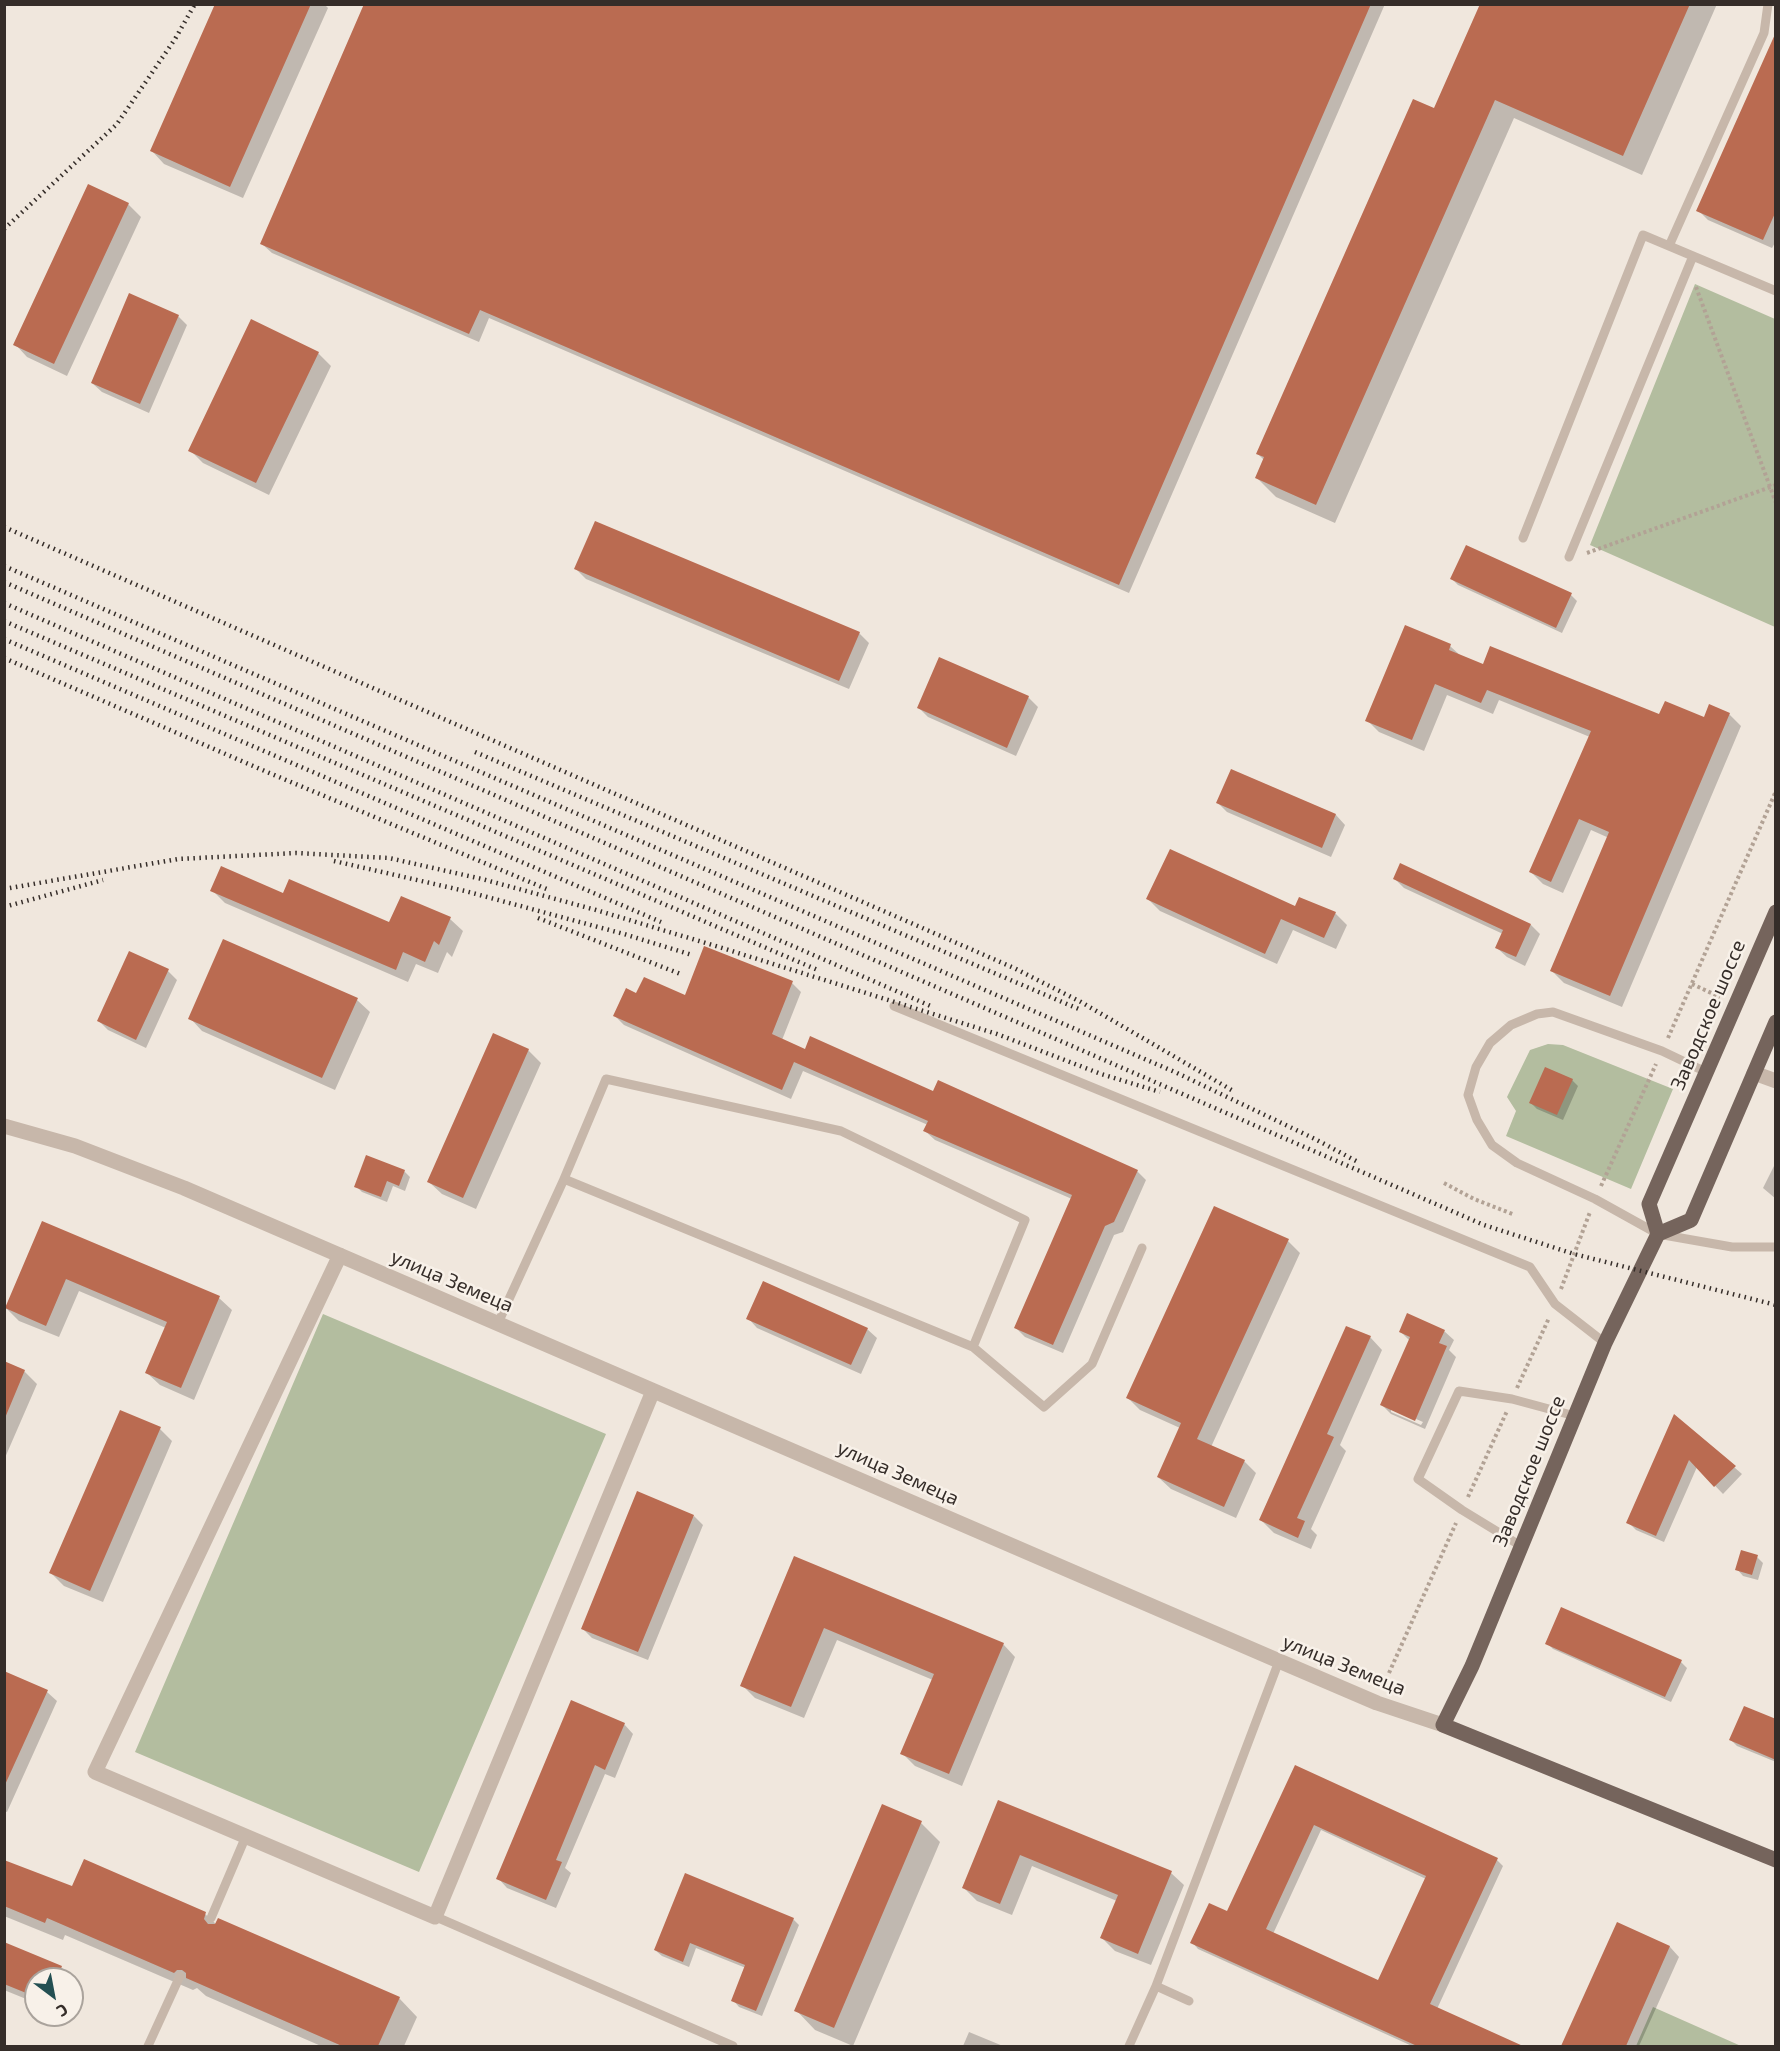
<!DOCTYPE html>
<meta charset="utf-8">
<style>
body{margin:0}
#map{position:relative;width:1780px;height:2051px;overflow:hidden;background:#f0e7dd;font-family:"Exo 2",sans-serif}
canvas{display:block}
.frame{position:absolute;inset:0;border:6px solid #352d29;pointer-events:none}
.north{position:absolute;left:24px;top:1967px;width:60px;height:60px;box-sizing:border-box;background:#f8f1e9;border:2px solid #aaa39c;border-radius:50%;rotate:148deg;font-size:16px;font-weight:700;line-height:24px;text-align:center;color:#352d29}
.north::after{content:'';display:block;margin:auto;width:21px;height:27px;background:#234f52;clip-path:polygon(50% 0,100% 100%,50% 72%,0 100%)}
</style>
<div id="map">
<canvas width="1780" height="2051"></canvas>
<div class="frame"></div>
<div class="north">С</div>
</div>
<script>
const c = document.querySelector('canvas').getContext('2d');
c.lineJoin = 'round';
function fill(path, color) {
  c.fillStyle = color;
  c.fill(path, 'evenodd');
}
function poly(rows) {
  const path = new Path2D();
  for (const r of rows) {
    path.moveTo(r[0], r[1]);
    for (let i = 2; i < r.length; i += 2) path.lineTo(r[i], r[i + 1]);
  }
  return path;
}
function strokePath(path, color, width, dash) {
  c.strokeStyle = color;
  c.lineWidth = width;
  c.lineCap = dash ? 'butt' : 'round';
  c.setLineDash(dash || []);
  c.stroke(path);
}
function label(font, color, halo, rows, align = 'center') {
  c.font = font + ' "Exo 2",sans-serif';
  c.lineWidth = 5;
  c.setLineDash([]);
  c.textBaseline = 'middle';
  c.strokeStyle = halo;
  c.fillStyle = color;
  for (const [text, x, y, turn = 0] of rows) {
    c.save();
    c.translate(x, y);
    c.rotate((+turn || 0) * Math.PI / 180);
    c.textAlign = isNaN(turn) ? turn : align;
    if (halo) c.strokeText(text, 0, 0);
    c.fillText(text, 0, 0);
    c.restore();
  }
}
const green = poly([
 [1695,284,1775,319,1775,627,1590,545],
 [1548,1044,1563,1045,1673,1089,1631,1189,1506,1136,1516,1111,1507,1097,1530,1050],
 [323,1314,606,1434,419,1872,135,1752],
 [1653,2007,1741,2046,1636,2046]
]);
const shadow = poly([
 [217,4,324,4,328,8,243,198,164,164,152,151],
 [366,4,1385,4,1129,593,489,318,479,342,272,253,262,244],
 [1481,4,1717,4,1642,175,1514,118,1335,523,1276,497,1257,478,1264,460,1258,454,1435,110],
 [1776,36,1776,241,1772,248,1708,220,1698,210],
 [128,204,141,217,67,376,27,357,15,344],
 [178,316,187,325,149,413,102,392,92,383],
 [318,353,331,366,269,495,203,463,190,450],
 [596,523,859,633,869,643,849,689,586,579,576,569],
 [1452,579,1571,595,1577,601,1562,633,1458,585],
 [1405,627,1450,646,1462,657,1484,666,1660,716,1705,719,1729,714,1741,726,1622,1007,1564,983,1552,971,1609,838,1591,830,1563,893,1543,884,1531,872,1590,737,1499,700,1493,714,1447,695,1424,751,1379,732,1367,720],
 [1028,697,1038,707,1016,756,928,717,919,708],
 [1231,771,1336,815,1345,825,1331,857,1227,812,1218,803],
 [1395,879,1531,925,1540,934,1525,966,1507,957,1497,948,1503,934,1404,888],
 [212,890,284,895,390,924,450,919,463,931,452,957,447,952,438,973,416,964,408,982,225,903],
 [1148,899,1296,908,1335,913,1347,925,1336,949,1293,930,1277,964,1160,911],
 [168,971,177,980,146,1048,108,1030,99,1021],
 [792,983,801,992,782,1040,805,1051,934,1093,1137,1171,1146,1180,1123,1232,1114,1235,1063,1353,1025,1337,1016,1328,1072,1199,935,1140,925,1131,928,1125,803,1071,791,1099,624,1025,615,1016,637,995,685,997],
 [357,1000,370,1012,335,1090,202,1031,190,1018],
 [528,1050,541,1063,476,1209,442,1194,429,1182],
 [1572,1080,1578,1086,1563,1120,1537,1109,1531,1103],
 [1774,1166,1776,1166,1776,1199,1763,1188],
 [404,1171,410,1177,405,1191,393,1186,387,1202,362,1192,356,1186],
 [43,1223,219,1298,232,1310,194,1400,160,1385,147,1373,166,1328,79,1291,59,1337,19,1321,6,1308],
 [1288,1241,1300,1253,1211,1447,1244,1461,1256,1473,1236,1518,1171,1489,1158,1477,1180,1428,1140,1410,1128,1398],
 [748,1318,867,1329,877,1338,861,1374,757,1328],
 [1444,1331,1454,1340,1449,1350,1456,1357,1425,1429,1391,1414,1382,1405,1410,1341,1401,1332],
 [1391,1408,1423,1422,1421,1425,1391,1412],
 [1370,1337,1382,1350,1340,1445,1346,1451,1311,1529,1317,1535,1311,1549,1274,1533,1261,1520],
 [4,1363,24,1371,37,1384,4,1460],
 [1675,1416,1742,1474,1723,1494,1697,1467,1664,1542,1636,1530,1628,1522],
 [160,1429,172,1441,103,1602,64,1586,51,1573],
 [694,1516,703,1525,648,1660,592,1638,583,1629],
 [1757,1557,1763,1563,1758,1580,1743,1576,1737,1569],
 [795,1558,1003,1644,1015,1657,962,1786,915,1766,902,1753,933,1680,837,1640,804,1718,755,1698,742,1685],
 [1547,1643,1681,1662,1687,1668,1671,1702,1553,1649],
 [4,1673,47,1692,57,1701,7,1812,4,1811],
 [1776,1721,1776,1762,1737,1746,1731,1740],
 [624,1724,633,1734,615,1778,605,1774,565,1868,571,1873,556,1908,507,1888,498,1878],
 [1295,1767,1497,1860,1503,1866,1437,2009,1520,2046,1412,2046,1198,1949,1192,1942,1228,1913],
 [1321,1830,1426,1879,1379,1982,1273,1934],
 [999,1802,1171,1873,1184,1885,1151,1965,1115,1951,1102,1938,1117,1901,1032,1866,1012,1915,977,1901,964,1888],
 [921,1823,940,1842,853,2046,815,2030,796,2010],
 [4,1861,73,1888,205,1914,216,1924,219,1920,399,1998,417,2017,404,2046,321,2046,206,1996,197,1988,193,1990,65,1935,63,1940,4,1916],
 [793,1919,799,1925,762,2016,739,2007,733,2000,746,1968,696,1948,689,1967,662,1956,655,1950],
 [1618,1924,1670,1947,1679,1957,1639,2046,1575,2046,1567,2038],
 [4,1944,62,1968,74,1981,72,1986,72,1979,36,1979,36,2003,4,1990],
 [969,2032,1003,2046,963,2046]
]);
const building = poly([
 [215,4,311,4,230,187,150,151],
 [364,4,1371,4,1119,585,480,310,469,334,260,244],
 [1480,4,1690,4,1623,156,1495,100,1316,505,1255,478,1264,457,1256,454,1413,99,1434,108],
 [1776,32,1776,211,1763,240,1696,211],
 [88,184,129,203,54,364,13,345],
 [129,293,179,315,140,404,91,383],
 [251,319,319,352,256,483,188,451],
 [595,521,860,632,839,681,574,569],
 [1466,545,1572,593,1556,628,1450,579],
 [1405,625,1451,644,1449,650,1483,664,1490,646,1659,714,1665,701,1704,717,1709,704,1730,713,1610,996,1550,971,1609,832,1579,819,1551,882,1529,872,1591,731,1487,690,1481,703,1435,684,1412,740,1365,721],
 [939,657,1029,696,1007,748,917,708],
 [1231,769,1336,814,1322,848,1216,803],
 [1170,849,1295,906,1299,897,1336,912,1324,938,1281,919,1265,954,1146,899],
 [1400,863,1531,924,1516,957,1495,948,1503,930,1393,879],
 [221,866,283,893,289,879,389,922,401,896,451,917,439,945,434,941,425,962,403,952,396,970,210,891],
 [223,939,358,998,322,1078,188,1019],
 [704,946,793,981,772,1034,805,1049,810,1036,933,1091,938,1080,1138,1170,1114,1222,1105,1226,1053,1345,1014,1328,1072,1195,923,1131,928,1121,794,1062,782,1090,613,1016,626,988,636,993,644,977,685,995],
 [129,951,169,969,136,1040,97,1021],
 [493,1033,529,1049,463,1198,427,1182],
 [1545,1067,1573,1079,1557,1115,1529,1103],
 [366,1155,405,1170,399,1186,387,1181,381,1197,354,1187],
 [1214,1206,1289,1239,1197,1439,1245,1460,1224,1507,1157,1477,1181,1423,1126,1398],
 [42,1221,220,1296,181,1388,145,1373,167,1322,66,1279,46,1326,5,1308],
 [763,1281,868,1328,851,1365,746,1319],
 [1407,1313,1445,1330,1439,1343,1447,1346,1415,1421,1380,1405,1410,1337,1399,1332],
 [1346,1326,1371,1336,1327,1434,1334,1437,1297,1518,1305,1521,1298,1538,1259,1520],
 [4,1361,25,1370,5,1418,4,1418],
 [120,1410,161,1427,90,1591,49,1573],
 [1674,1414,1736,1466,1714,1487,1689,1460,1656,1536,1626,1523],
 [637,1491,694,1515,638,1652,581,1629],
 [1741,1550,1758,1555,1752,1575,1735,1570],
 [794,1556,1004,1643,949,1774,900,1754,934,1674,824,1628,791,1707,740,1686],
 [1561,1607,1682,1660,1665,1697,1545,1644],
 [4,1671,48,1690,4,1787],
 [571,1700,625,1723,605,1770,595,1765,556,1860,562,1862,546,1900,496,1879],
 [1744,1706,1776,1719,1776,1760,1729,1740],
 [1295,1765,1498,1858,1430,2004,1523,2046,1417,2046,1190,1943,1209,1903,1227,1911],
 [1314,1825,1426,1876,1378,1980,1266,1929],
 [998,1800,1172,1871,1138,1954,1100,1938,1118,1895,1020,1855,1000,1904,962,1888],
 [882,1804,922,1821,834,2028,794,2011],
 [84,1859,206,1912,204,1919,208,1924,215,1924,218,1918,400,1997,378,2046,342,2046,186,1978,186,1973,182,1970,177,1970,174,1973,47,1918,45,1923,4,1906,4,1860,72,1886],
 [685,1873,794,1918,756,2011,731,2001,745,1965,690,1943,683,1962,654,1950],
 [1617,1922,1670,1946,1626,2046,1561,2046],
 [4,1942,62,1966,57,1979,36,1979,36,1997,4,1984]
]);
const path = poly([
 [1696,287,1776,503],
 [1587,553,1776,485],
 [1692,984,1720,997],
 [1668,1038,1776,791],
 [1444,1183,1474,1199,1515,1215],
 [1601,1186,1656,1064],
 [1561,1289,1590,1212],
 [1517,1388,1549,1318],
 [1468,1497,1507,1411],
 [1389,1673,1456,1523]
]);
const service = poly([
 [1669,246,1764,33,1768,4],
 [1523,538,1643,235,1776,291],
 [1569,557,1693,256],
 [894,1006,1530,1267,1555,1304,1605,1343],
 [1706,1072,1662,1051,1553,1012,1537,1014,1511,1025,1490,1043,1476,1067,1468,1095,1477,1120,1492,1145,1517,1163,1595,1199,1658,1234,1732,1247,1776,1247],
 [498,1323,564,1179,606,1079,841,1131,1025,1220,973,1347,564,1179],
 [973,1347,1044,1407,1092,1364,1142,1248],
 [1521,1546,1462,1510,1418,1479,1459,1391,1512,1399,1575,1416],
 [434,1916,733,2046],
 [211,1918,246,1836],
 [1156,1986,1189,2001],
 [148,2046,180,1976],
 [1129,2046,1156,1986,1279,1661]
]);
const minor = poly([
 [1754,1073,1776,1081],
 [4,1126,75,1146,184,1188,1279,1661,1377,1703,1443,1725],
 [340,1255,95,1772,435,1917,653,1391]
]);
const primary = poly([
 [1776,1022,1691,1220,1658,1234,1605,1343,1472,1666,1443,1725,1776,1860],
 [1658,1234,1649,1204,1776,912]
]);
const rail = poly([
 [4,229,117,124,175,39,195,4],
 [4,527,1014,968,1081,1002,1235,1092],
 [4,566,1177,1073,1315,1139,1358,1162],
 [4,582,1484,1225,1574,1254,1776,1305],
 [4,603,933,1007],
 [4,621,820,971],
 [4,639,661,922],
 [4,658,267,772,549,890],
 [475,752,1081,1010],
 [334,861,465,891,624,934,692,955],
 [4,889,178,859,296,853,389,858,482,879,596,910,719,947,997,1034,1101,1074,1160,1092],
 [4,907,103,880],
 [538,918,683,975]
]);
const streetNames = [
 ["Заводское шоссе",1708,1015,-67],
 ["улица Земеца",452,1281,23],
 ["Заводское шоссе",1529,1471,-68],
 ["улица Земеца",898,1473,24],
 ["улица Земеца",1344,1665,22]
];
fill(green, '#b3bd9f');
fill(shadow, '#0003');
fill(building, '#ba6b51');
strokePath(path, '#b2a295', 4, [3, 3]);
strokePath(service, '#c7b7aa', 9);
strokePath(minor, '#c7b7aa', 15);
strokePath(primary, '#75645c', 15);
strokePath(rail, '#352d29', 4.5, [1.5, 4.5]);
label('20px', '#352d29', '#f8f1e9', streetNames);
</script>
